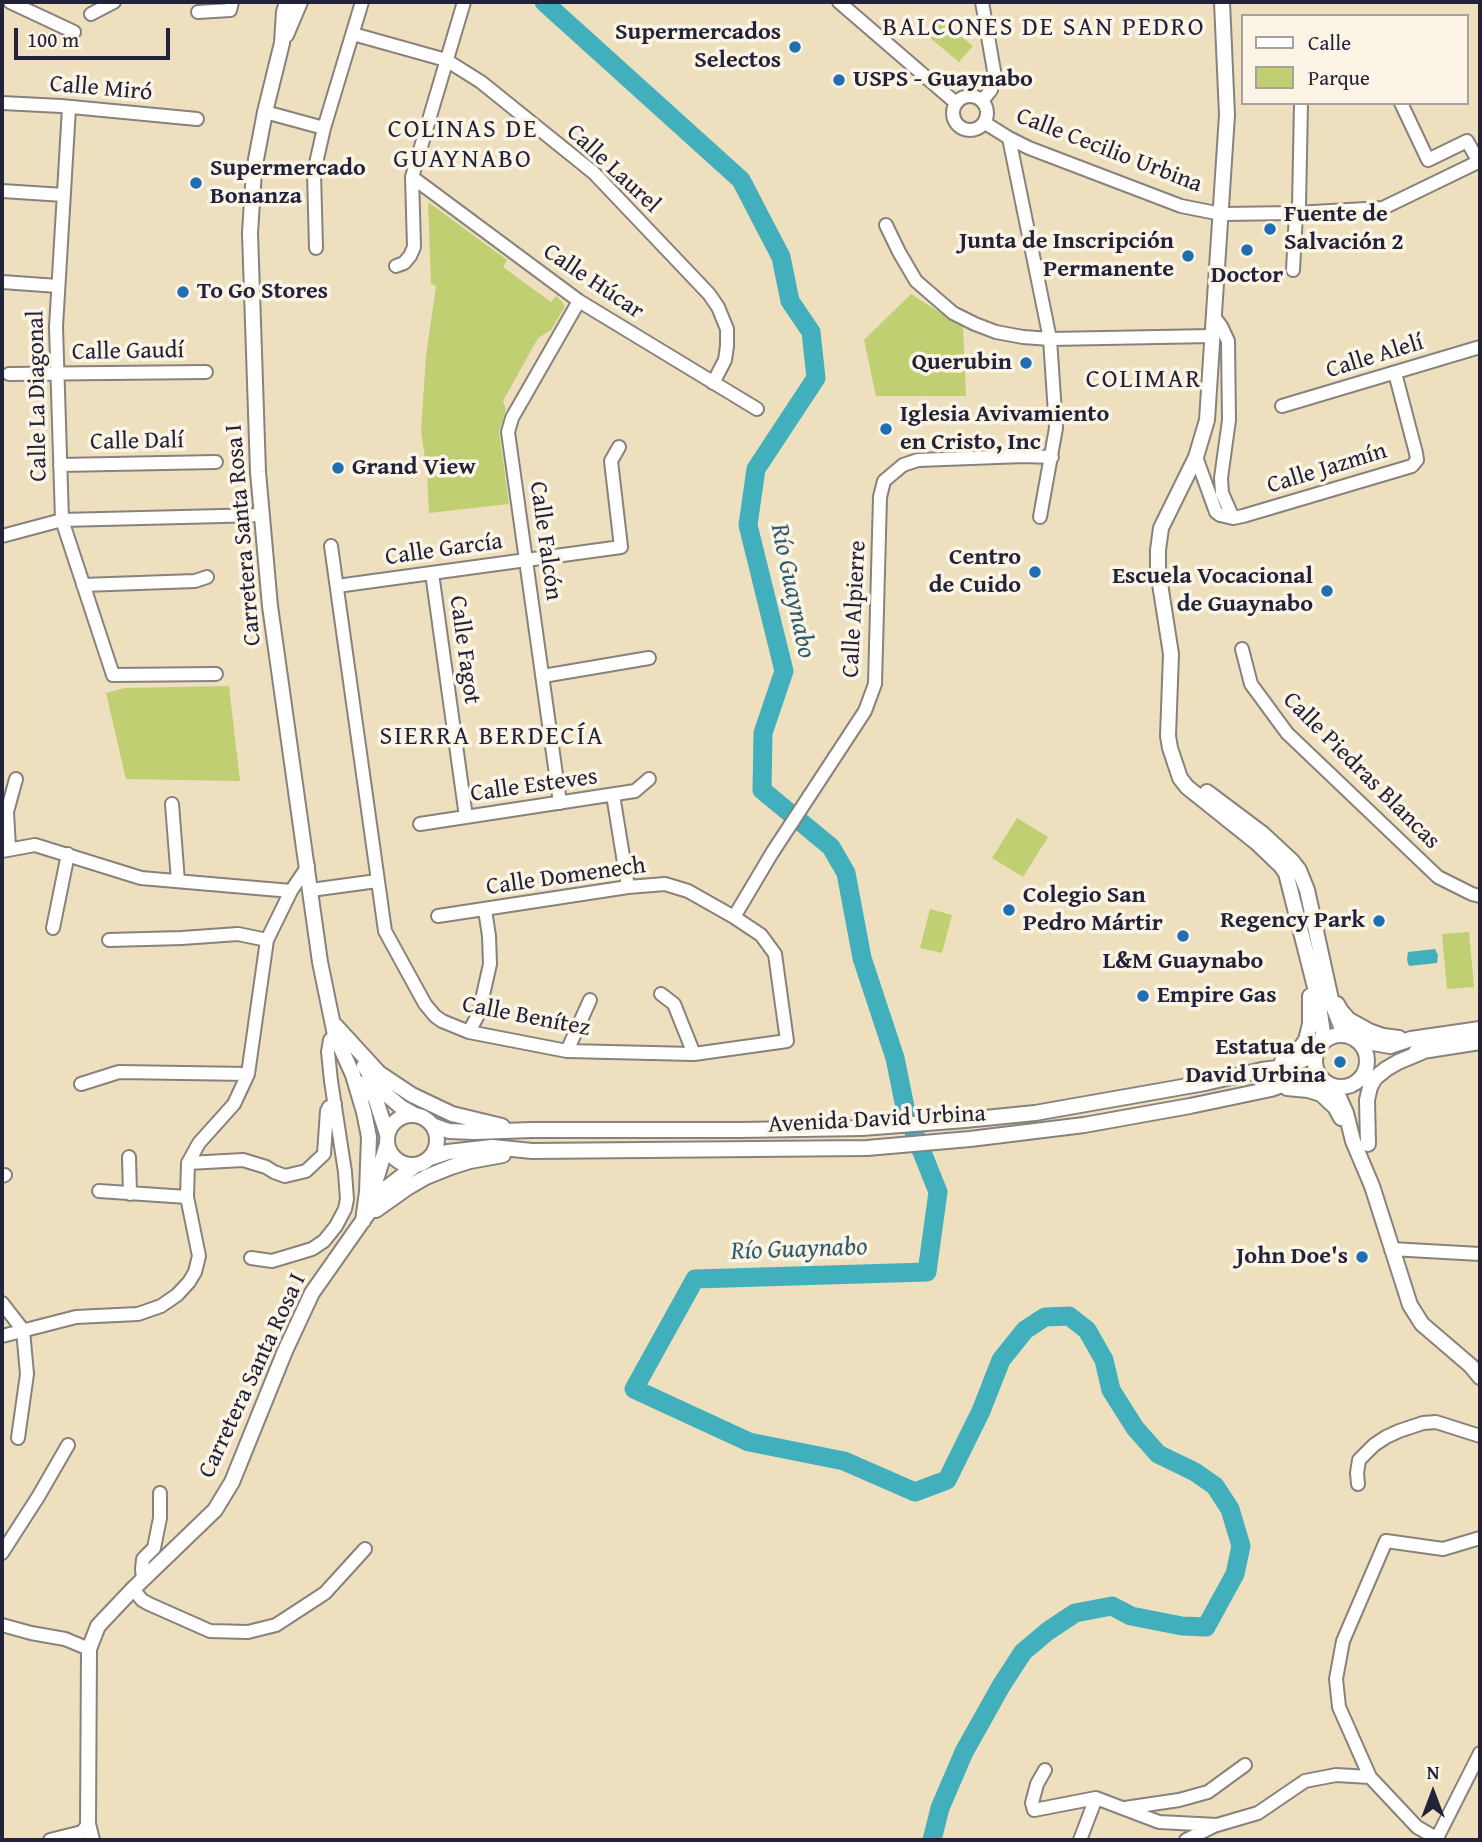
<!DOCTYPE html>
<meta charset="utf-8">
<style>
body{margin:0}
#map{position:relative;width:1482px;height:1842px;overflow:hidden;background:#eee0be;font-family:"Gentium Book Plus",serif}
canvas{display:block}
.frame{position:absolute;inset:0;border:4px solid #22223b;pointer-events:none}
.legend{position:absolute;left:1241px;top:14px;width:228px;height:91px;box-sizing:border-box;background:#fcf5e5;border:2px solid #a5a1a1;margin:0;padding:9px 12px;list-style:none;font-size:21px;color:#22223b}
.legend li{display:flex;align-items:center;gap:14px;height:35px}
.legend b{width:35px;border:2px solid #a5a1a1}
.north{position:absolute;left:1398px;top:1758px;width:70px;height:70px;-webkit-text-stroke:5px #fcf5e5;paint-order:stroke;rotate:0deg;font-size:19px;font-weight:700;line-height:28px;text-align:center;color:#22223b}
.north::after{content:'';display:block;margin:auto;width:24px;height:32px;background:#22223b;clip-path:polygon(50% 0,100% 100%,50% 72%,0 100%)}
.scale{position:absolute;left:14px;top:28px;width:156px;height:32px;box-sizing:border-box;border:4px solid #22223b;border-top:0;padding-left:9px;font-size:21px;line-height:24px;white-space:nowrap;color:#22223b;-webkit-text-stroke:5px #fcf5e5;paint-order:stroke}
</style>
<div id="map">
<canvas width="1482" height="1842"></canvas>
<div class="frame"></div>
<ul class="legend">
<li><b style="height:9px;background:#fff"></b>Calle</li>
<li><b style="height:19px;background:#bfcf72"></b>Parque</li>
</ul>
<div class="north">N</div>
<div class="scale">100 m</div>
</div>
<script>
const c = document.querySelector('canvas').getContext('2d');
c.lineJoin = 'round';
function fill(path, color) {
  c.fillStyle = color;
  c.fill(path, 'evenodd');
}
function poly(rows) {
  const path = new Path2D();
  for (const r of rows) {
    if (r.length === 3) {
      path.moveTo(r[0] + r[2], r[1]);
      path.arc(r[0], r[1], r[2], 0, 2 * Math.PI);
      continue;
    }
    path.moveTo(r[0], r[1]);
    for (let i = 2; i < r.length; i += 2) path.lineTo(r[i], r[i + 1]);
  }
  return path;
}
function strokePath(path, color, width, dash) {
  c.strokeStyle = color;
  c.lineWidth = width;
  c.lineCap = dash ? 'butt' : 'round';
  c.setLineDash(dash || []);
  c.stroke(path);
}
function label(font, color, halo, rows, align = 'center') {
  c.font = font + ' "Gentium Book Plus",serif';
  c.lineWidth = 7;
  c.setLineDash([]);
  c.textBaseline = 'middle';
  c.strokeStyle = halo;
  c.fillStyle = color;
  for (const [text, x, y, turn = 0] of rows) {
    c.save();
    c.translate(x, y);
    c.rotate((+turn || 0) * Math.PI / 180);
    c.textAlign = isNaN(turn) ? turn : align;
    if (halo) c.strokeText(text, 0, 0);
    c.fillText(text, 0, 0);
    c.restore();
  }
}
const green = poly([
 [942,21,973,46,959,62,929,37],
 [428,202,507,260,503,267,551,302,556,296,564,304,564,308,551,330,538,338,503,401,506,409,499,431,509,504,429,513,427,472,421,431,426,356,436,286,431,284],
 [911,294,963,327,966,396,876,396,864,340],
 [229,686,240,781,126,779,106,693,125,688],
 [1017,818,1048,837,1023,877,992,858],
 [930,909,952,915,942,953,920,948],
 [1469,932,1474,987,1447,989,1442,934]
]);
const water = poly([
 [1435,949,1438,955,1437,963,1409,966,1407,960,1408,952]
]);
const river = poly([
 [544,2,741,180,781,257,790,301,811,332,816,378,756,469,748,525,784,671,763,733,762,790,831,847,846,873,862,958,895,1058,906,1112,938,1192,927,1272,695,1279,634,1389,749,1442,844,1461,915,1492,947,1480,981,1411,1001,1360,1025,1330,1045,1317,1069,1316,1087,1330,1104,1360,1111,1390,1135,1428,1158,1454,1195,1472,1215,1486,1230,1509,1241,1546,1235,1574,1206,1627,1182,1626,1131,1616,1112,1606,1075,1613,1048,1631,1023,1652,1001,1686,964,1752,940,1808,932,1840]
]);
const minor = poly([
 [10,2,74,32],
 [839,2,956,103],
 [982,2,994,71,991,90,982,101],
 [198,12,230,10,232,2],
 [91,14,114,2],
 [353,34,446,60,481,82,594,173,709,294,718,307,727,329,727,346,725,360,713,383],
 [970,113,17],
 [2,103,61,106,197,119],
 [1401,103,1428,160,1467,141,1479,162],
 [69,108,56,327,62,520,113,675,216,674],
 [265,112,324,128],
 [985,123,1009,138,1029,148,1181,206,1221,214,1296,213,1383,208,1480,161],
 [1009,138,1050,339,1056,428,1040,517],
 [412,177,579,301,757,409],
 [2,191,64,195],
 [886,225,899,252,916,281,953,313,975,324,996,332,1023,337,1050,339,1213,336],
 [316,248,314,172,324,128,362,2],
 [396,266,404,263,410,256,414,247,412,177,464,2],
 [1293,270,1296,213,1299,206,1301,103],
 [2,282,58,286],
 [1215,318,1221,326,1228,341,1229,420,1221,478,1222,493,1233,518],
 [9,374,206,372],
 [1282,406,1480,347],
 [1196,457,1216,512,1220,515,1233,518,1243,516,1412,466,1417,460,1416,453,1395,373],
 [60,465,216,462],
 [2,536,62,520,262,515],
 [331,546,385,931,425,1004,435,1016,442,1021,469,1032,567,1051,694,1054,787,1041,775,954,761,935,734,917,688,891,665,884,628,887,438,916],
 [432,573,466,817],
 [83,585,195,581,207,577],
 [337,586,621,547,611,461,619,447],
 [1242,649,1251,684,1287,733,1438,877,1472,894,1480,896],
 [543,676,649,658],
 [613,795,628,887],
 [560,803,508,432,512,418,579,301],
 [172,804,178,881],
 [420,824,635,791,649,779],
 [9,848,7,812,16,779],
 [2,851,35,845,141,878,291,891],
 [311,890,377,881],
 [734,917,772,853,865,711,875,684,880,497,884,481,903,465,918,460,1024,456,1052,457],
 [53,928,68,854],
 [109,940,182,938,238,934,267,940],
 [661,994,674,1004,694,1054],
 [469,1032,479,1013,490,964,489,936,485,910],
 [567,1051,590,1000],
 [81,1084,119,1072,248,1074],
 [129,1157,130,1194],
 [188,1163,243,1160,266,1167,274,1172,285,1176,306,1171,324,1154,327,1111,329,1107,335,1104],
 [2,1176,5,1175],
 [99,1191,187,1197],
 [1391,1249,1480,1254],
 [251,1258,272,1261,312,1249,324,1241,336,1226,345,1209,347,1199,345,1172,331,1081,328,1052,330,1040,335,1035],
 [2,1303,23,1330,27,1374,18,1438],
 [2,1336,76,1317,138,1314,161,1306,177,1295,189,1282,195,1272,199,1256,187,1197,188,1163,199,1143,234,1104,248,1074,267,940,291,891,308,866],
 [1358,1484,1357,1473,1359,1460,1374,1445,1386,1437,1399,1431,1423,1423,1436,1422,1480,1436],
 [2,1553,38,1497,68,1445],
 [143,1579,142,1569,143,1559,154,1548,160,1518,160,1493],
 [133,1589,142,1600,149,1604,210,1631,248,1632,276,1625,325,1593,365,1549],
 [2,1625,31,1633,65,1639,89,1649],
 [1045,1770,1037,1784,1032,1803,1034,1810,1096,1798,1159,1822,1217,1825,1258,1813,1305,1781,1336,1775,1370,1777],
 [1125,1808,1179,1800,1208,1792,1245,1765],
 [1436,1838,1417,1827,1370,1777,1339,1707,1336,1679,1343,1641,1386,1541,1443,1549,1480,1538],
 [50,1840,82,1832,88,1824],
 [1080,1840,1096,1798],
 [1186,1840,1216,1825],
 [1436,1840,1480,1753]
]);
const tertiary = poly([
 [287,2,284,12,282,43,265,112,254,170,250,233,258,472,270,606,320,962,335,1035,353,1075,364,1112,369,1137,367,1192,363,1221],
 [1222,2,1227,115,1207,420,1196,457,1161,528,1158,550,1158,571,1171,654,1168,736,1170,748,1180,778,1187,787,1257,843,1281,866,1286,873,1318,999,1323,1033,1321,1045],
 [286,35,300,2],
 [1207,792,1263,834,1292,861,1299,870,1307,890,1332,1004,1342,1029,1348,1036],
 [1337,1004,1341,1011,1349,1020,1369,1031,1383,1036,1399,1038],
 [335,1025,379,1073,412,1095,452,1114,502,1126],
 [1341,1061,26],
 [1356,1040,1390,1046,1411,1039,1480,1029],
 [1416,1052,1480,1042],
 [1282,1061,1301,1047,1306,1040,1310,1024,1310,996],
 [364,1066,381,1090,401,1107,415,1115],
 [366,1082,376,1100,387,1134],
 [1334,1086,1346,1113,1353,1141,1372,1186,1410,1305,1422,1324,1471,1366,1480,1377],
 [1287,1088,1308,1090,1321,1094,1335,1107,1341,1118],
 [412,1140,25],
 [432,1125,449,1131,475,1132,531,1130,740,1130,862,1128,965,1120,1035,1113,1205,1083,1262,1070,1285,1067,1305,1059,1317,1052],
 [1368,1144,1367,1100,1370,1087,1375,1078,1386,1069,1398,1062,1422,1052],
 [430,1158,448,1152,492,1147,532,1151,867,1148,970,1139,1084,1125,1190,1106,1271,1089,1290,1082,1316,1078,1323,1080],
 [372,1193,387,1144],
 [376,1210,407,1188,426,1177,451,1167,470,1161,503,1155],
 [92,1840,88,1824,89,1649,98,1626,133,1589,215,1510,232,1482,285,1351,312,1293,385,1189,416,1165]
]);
const markers = [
 [795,47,7,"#1f6fb2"],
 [839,80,7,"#1f6fb2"],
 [196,183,7,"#1f6fb2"],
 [1270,229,7,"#1f6fb2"],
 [1247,250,7,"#1f6fb2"],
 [1188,256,7,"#1f6fb2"],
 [183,292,7,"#1f6fb2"],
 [1026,363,7,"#1f6fb2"],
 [886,429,7,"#1f6fb2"],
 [338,468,7,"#1f6fb2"],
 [1035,572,7,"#1f6fb2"],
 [1327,591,7,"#1f6fb2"],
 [1009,910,7,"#1f6fb2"],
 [1379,921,7,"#1f6fb2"],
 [1183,936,7,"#1f6fb2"],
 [1143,996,7,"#1f6fb2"],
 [1340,1062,7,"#1f6fb2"],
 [1362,1257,7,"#1f6fb2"]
];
const poiNames = [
 ["Supermercados",781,33],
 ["Selectos",781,61],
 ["USPS - Guaynabo",853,80,"left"],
 ["Supermercado",210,169,"left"],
 ["Bonanza",210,197,"left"],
 ["Fuente de",1284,215,"left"],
 ["Salvación 2",1284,243,"left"],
 ["Junta de Inscripción",1174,242],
 ["Permanente",1174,270],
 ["Doctor",1247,276,"center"],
 ["To Go Stores",197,292,"left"],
 ["Querubin",1012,363],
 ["Iglesia Avivamiento",900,415,"left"],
 ["en Cristo, Inc",900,443,"left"],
 ["Grand View",352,468,"left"],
 ["Centro",1021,558],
 ["de Cuido",1021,586],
 ["Escuela Vocacional",1313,577],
 ["de Guaynabo",1313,605],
 ["Colegio San",1023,896,"left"],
 ["Pedro Mártir",1023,924,"left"],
 ["Regency Park",1365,921],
 ["L&M Guaynabo",1183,962,"center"],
 ["Empire Gas",1157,996,"left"],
 ["Estatua de",1326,1048],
 ["David Urbina",1326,1076],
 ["John Doe's",1348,1257]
];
const streetNames = [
 ["Calle Miró",101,89,5],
 ["Calle Cecilio Urbina",1109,151,21],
 ["Calle Laurel",613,169,43],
 ["Calle Húcar",593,282,34],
 ["Calle Gaudí",128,352,-1],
 ["Calle Alelí",1375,357,-17],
 ["Calle La Diagonal",38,396,-91],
 ["Calle Dalí",137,442,-1],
 ["Calle Jazmín",1327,469,-17],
 ["Carretera Santa Rosa I",244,535,-95],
 ["Calle Falcón",545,541,82],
 ["Calle García",444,550,-8],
 ["Calle Alpierre",855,609,-87],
 ["Calle Fagot",464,650,82],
 ["Calle Piedras Blancas",1361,771,45],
 ["Calle Esteves",534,786,-8],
 ["Calle Domenech",566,877,-8],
 ["Calle Benítez",526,1017,11],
 ["Avenida David Urbina",877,1120,-3],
 ["Carretera Santa Rosa I",253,1376,-65]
];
const neighbourhoodNames = [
 ["BALCONES DE SAN PEDRO",1044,28],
 ["COLINAS DE",463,130],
 ["GUAYNABO",463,160],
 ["COLIMAR",1144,380],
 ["SIERRA BERDECÍA",492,737]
];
const waterNames = [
 ["Río Guaynabo",792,591,78],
 ["Río Guaynabo",799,1250,-2]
];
fill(green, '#bfcf72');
fill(water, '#41b0bc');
strokePath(river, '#41b0bc', 19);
strokePath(minor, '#88817c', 16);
strokePath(tertiary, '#88817c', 18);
strokePath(minor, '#fff', 12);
strokePath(tertiary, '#fff', 14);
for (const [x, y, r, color] of markers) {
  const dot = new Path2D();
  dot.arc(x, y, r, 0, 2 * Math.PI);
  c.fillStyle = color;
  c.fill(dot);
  strokePath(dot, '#fcf5e5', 2.5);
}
label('bold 24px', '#22223b', '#fcf5e5', poiNames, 'right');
label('24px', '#22223b', '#fcf5e5', streetNames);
c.letterSpacing = '2px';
label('26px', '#22223b', '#fcf5e5', neighbourhoodNames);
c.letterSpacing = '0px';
label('italic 26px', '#2e5b6f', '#fcf5e5', waterNames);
</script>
